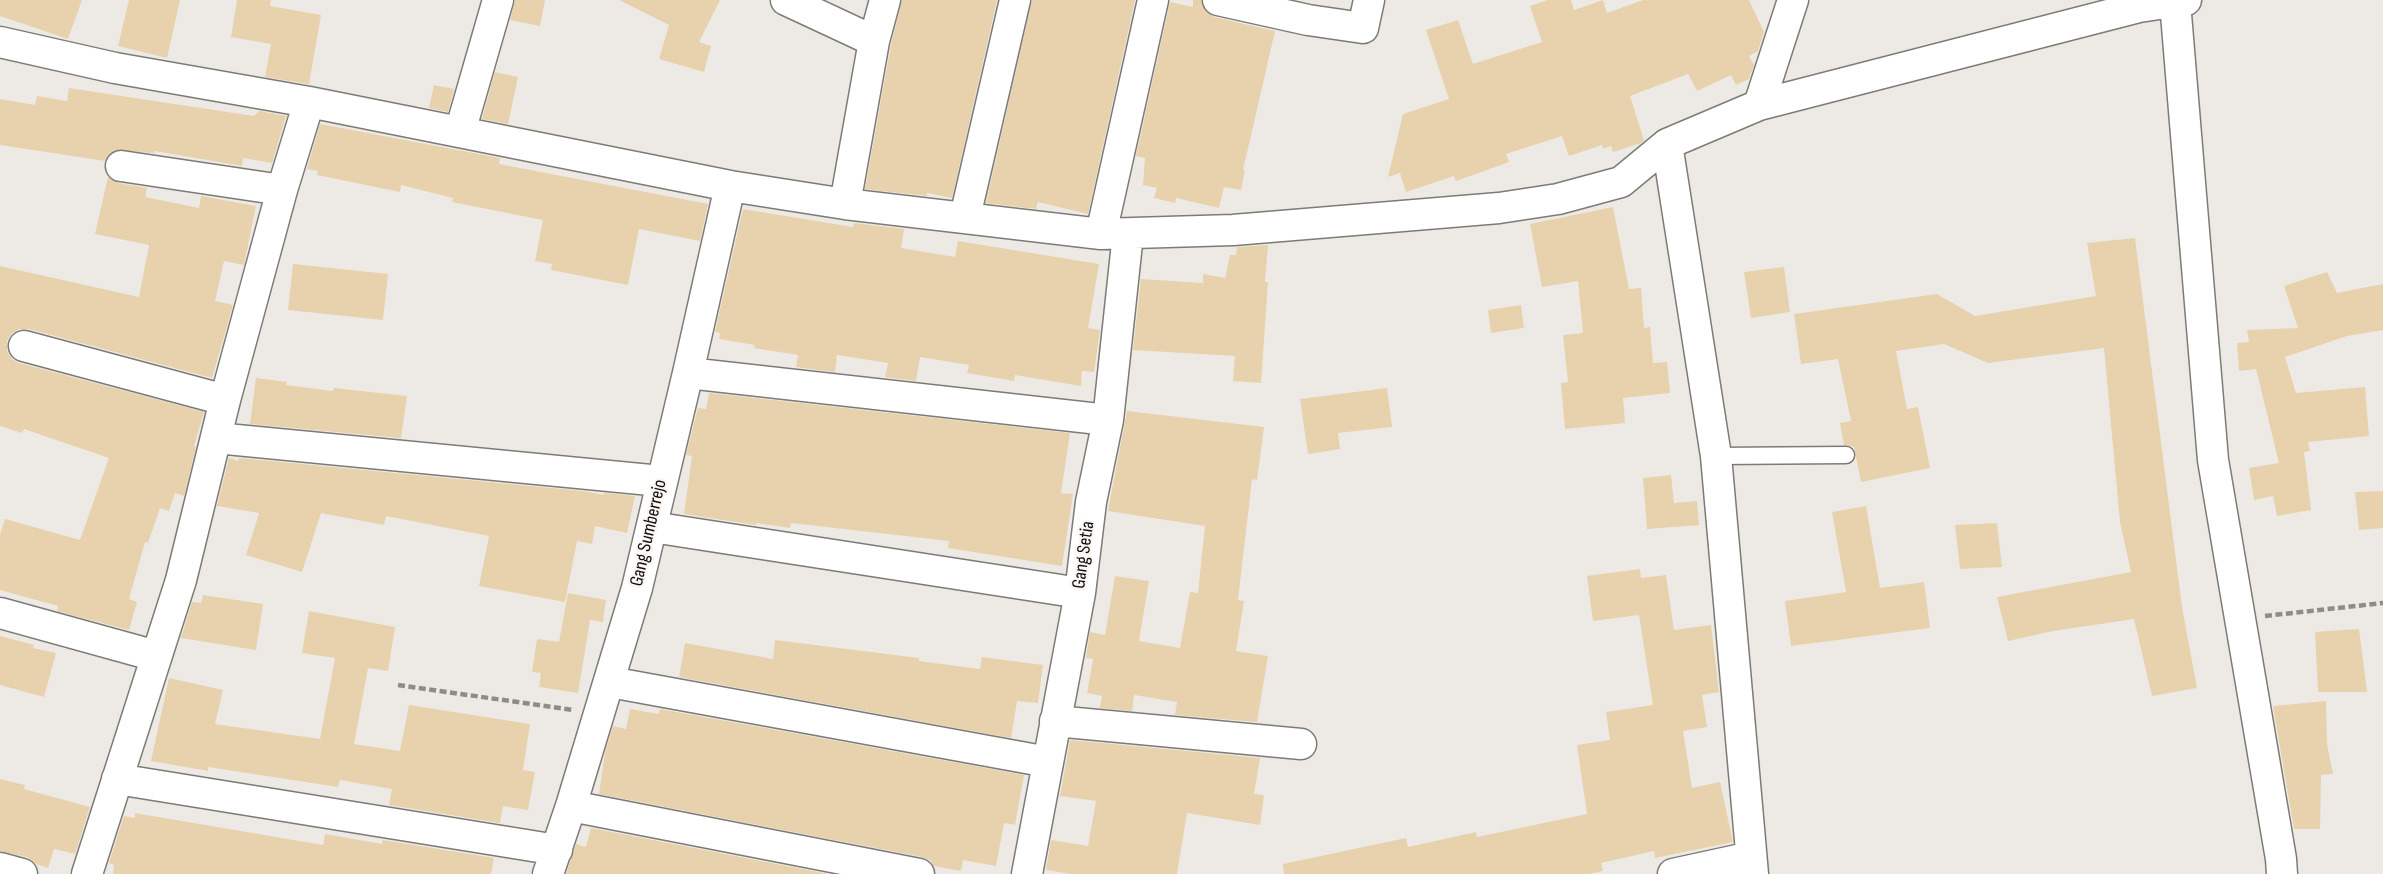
<!DOCTYPE html>
<style>
body{margin:0}
canvas{display:block;background:#edeae5}
</style>
<canvas width="2383" height="874"></canvas>
<script>
const c = document.querySelector('canvas').getContext('2d');
c.lineJoin = 'round';
function fill(path, color) {
  c.fillStyle = color;
  c.fill(path, 'evenodd');
}
function poly(rows) {
  const path = new Path2D();
  for (const r of rows) {
    path.moveTo(r[0], r[1]);
    for (let i = 2; i < r.length; i += 2) path.lineTo(r[i], r[i + 1]);
  }
  return path;
}
function strokePath(path, color, width, dash) {
  c.strokeStyle = color;
  c.lineWidth = width;
  c.lineCap = dash ? 'butt' : 'round';
  c.setLineDash(dash || []);
  c.stroke(path);
}
function label(font, color, halo, rows, align = 'center') {
  c.font = font + ' "Sofia Sans Condensed",sans-serif';
  c.lineWidth = 5;
  c.setLineDash([]);
  c.textBaseline = 'middle';
  c.strokeStyle = halo;
  c.fillStyle = color;
  for (const [text, x, y, turn = 0] of rows) {
    c.save();
    c.translate(x, y);
    c.rotate((+turn || 0) * Math.PI / 180);
    c.textAlign = isNaN(turn) ? turn : align;
    if (halo) c.strokeText(text, 0, 0);
    c.fillText(text, 0, 0);
    c.restore();
  }
}
const building = poly([
 [0,0,82,0,68,39,0,16],
 [129,0,180,0,167,58,118,46],
 [237,0,271,0,270,6,321,15,309,84,265,77,271,44,231,37],
 [515,0,545,0,540,26,510,20],
 [619,0,720,0,699,42,711,46,704,72,659,59,669,25],
 [902,0,997,0,952,198,927,193,927,196,865,189,891,45],
 [1032,0,1135,0,1088,214,1038,202,1036,209,986,203],
 [1193,0,1201,0,1206,12,1214,17,1275,31,1243,170,1245,170,1241,190,1224,187,1219,208,1176,198,1175,203,1154,198,1157,188,1143,185,1145,158,1136,156,1170,2,1193,7],
 [1548,0,1571,0,1574,10,1603,0,1607,13,1643,0,1749,0,1764,32,1758,51,1749,56,1754,65,1749,79,1736,85,1731,75,1697,91,1688,74,1630,96,1644,140,1641,143,1613,152,1611,146,1603,149,1602,145,1569,156,1562,136,1506,154,1509,162,1456,181,1454,176,1406,192,1400,173,1388,177,1403,114,1449,99,1426,30,1458,20,1473,64,1542,42,1530,6],
 [495,72,518,77,508,124,482,119],
 [434,85,454,89,448,112,429,108],
 [69,88,254,116,259,111,286,116,272,163,243,158,242,166,155,151,154,153,115,150,108,155,105,161,0,145,0,99,35,105,37,96,67,101],
 [320,124,500,158,499,164,708,204,700,241,639,229,628,285,551,270,552,264,535,261,543,220,452,202,453,198,401,185,400,192,317,175,318,171,307,169],
 [108,177,118,183,147,188,145,197,199,208,201,196,256,206,244,265,224,261,215,301,233,305,212,378,29,329,19,329,11,334,7,341,7,351,12,359,19,363,204,412,194,446,196,447,184,496,175,493,169,511,160,508,148,543,145,542,129,599,137,602,129,630,57,611,58,606,0,590,0,535,5,519,80,540,109,458,24,429,22,433,0,426,0,266,139,297,149,245,95,234],
 [1613,207,1629,289,1641,288,1644,328,1650,327,1653,363,1667,362,1670,393,1623,398,1625,423,1565,429,1561,383,1568,382,1563,335,1583,333,1578,281,1542,287,1530,224],
 [743,209,853,227,854,223,904,229,901,248,955,257,958,241,1099,264,1088,328,1100,330,1094,372,1082,371,1081,386,1015,375,1014,381,967,373,969,365,920,357,916,381,885,377,888,363,837,355,835,372,796,367,798,355,754,348,755,345,719,339,720,333,715,332],
 [2135,238,2182,607,2197,688,2152,696,2134,619,2053,631,2008,641,1997,597,2131,572,2120,522,2104,348,1988,363,1944,344,1896,351,1907,409,1918,407,1930,468,1861,482,1854,447,1844,445,1840,423,1851,421,1838,359,1801,364,1794,314,1937,294,1975,316,2096,296,2087,243],
 [1268,245,1265,282,1268,282,1261,383,1233,381,1235,356,1133,350,1141,279,1203,283,1203,274,1225,278,1230,255,1236,255,1237,247],
 [293,264,388,274,383,320,288,310],
 [1784,267,1790,312,1751,318,1744,272],
 [2327,272,2337,293,2383,284,2383,330,2347,336,2285,357,2296,393,2365,387,2369,436,2308,442,2310,451,2304,452,2311,510,2277,516,2273,496,2254,500,2249,468,2279,463,2256,369,2239,371,2237,343,2249,342,2247,330,2298,328,2284,286],
 [1521,305,1524,328,1491,333,1488,310],
 [256,378,287,382,286,385,333,391,334,388,407,396,401,438,250,424],
 [1387,388,1392,427,1338,433,1340,449,1308,454,1300,399],
 [709,393,1070,433,1061,493,1073,494,1062,566,948,548,949,541,791,523,790,528,756,523,756,525,684,514,692,456,686,455,698,408,706,409],
 [1127,411,1264,427,1257,480,1252,479,1238,600,1244,601,1236,651,1268,656,1257,722,1175,715,1177,702,1134,695,1132,711,1100,708,1102,696,1087,693,1093,659,1086,658,1090,632,1105,635,1115,576,1149,581,1139,641,1180,648,1190,592,1198,593,1205,526,1108,511],
 [229,458,238,461,239,458,582,491,604,495,604,493,635,496,627,533,595,526,592,544,577,541,565,602,479,586,489,536,386,516,384,525,321,513,302,572,246,555,259,513,217,506],
 [1671,475,1674,503,1697,501,1699,525,1647,529,1643,478],
 [2383,491,2383,528,2359,530,2355,492],
 [1866,506,1880,588,1924,582,1930,628,1791,646,1785,601,1846,592,1832,512],
 [1997,523,2002,567,1960,569,1955,525],
 [1640,569,1641,578,1666,575,1674,630,1711,625,1719,692,1702,695,1707,727,1683,731,1692,788,1720,782,1733,842,1655,858,1654,851,1601,863,1603,871,1589,874,1284,874,1283,864,1406,838,1408,847,1476,832,1477,837,1587,814,1577,745,1610,740,1606,712,1653,705,1639,615,1593,621,1587,576],
 [568,593,606,600,603,622,590,620,578,693,539,687,541,673,532,672,537,639,559,642],
 [203,595,263,604,256,650,181,638,192,602,201,603],
 [309,611,395,627,388,671,368,668,354,744,400,751,409,705,530,724,523,770,535,772,528,810,503,806,500,823,389,805,392,789,340,780,338,787,208,767,208,771,151,761,169,678,223,690,215,724,320,739,335,658,302,653],
 [2359,629,2367,692,2318,692,2315,632],
 [0,636,34,645,33,648,56,653,44,697,0,685],
 [775,640,919,658,919,661,980,669,982,657,1043,665,1038,703,1017,701,1011,738,679,677,685,643,773,659],
 [2326,701,2327,744,2333,774,2321,775,2320,829,2294,829,2273,706],
 [630,709,659,714,660,709,1024,775,1015,825,1004,823,996,866,963,860,961,871,934,866,930,860,922,857,599,794,605,753,613,726,626,729],
 [1070,740,1260,758,1254,794,1264,795,1260,825,1187,813,1177,874,1071,874,1046,870,1051,840,1088,846,1096,801,1060,796],
 [0,779,25,785,24,789,90,807,75,854,54,849,48,868,36,864,27,857,0,851],
 [135,813,323,845,325,834,382,844,383,840,494,858,491,874,113,874,114,865,109,863,124,816,135,818],
 [591,828,828,874,566,874,576,844,586,847]
]);
const path = poly([
 [2265,616,2383,603],
 [398,685,573,710]
]);
const service = poly([
 [1716,456,1846,455]
]);
const minor = poly([
 [786,0,874,41],
 [1218,0,1308,20,1363,28,1369,0],
 [2175,2,2213,460,2281,859,2282,874],
 [0,42,115,68,309,102,730,186,845,204,1101,234,1233,230,1499,208,1558,199,1621,182,1667,144,1759,105,2139,7,2186,0],
 [1759,105,1793,0],
 [460,132,498,0],
 [1667,144,1716,456,1753,874],
 [121,166,282,190],
 [845,204,874,41,885,0],
 [965,217,1015,0],
 [1101,234,1153,0],
 [24,346,225,400],
 [688,373,1108,420],
 [216,438,661,481],
 [652,527,1080,593],
 [0,613,156,656],
 [610,682,1048,762],
 [1055,721,1301,744],
 [117,779,557,850],
 [571,806,919,874],
 [0,868,22,874],
 [87,874,181,580,225,400,282,190,309,102],
 [548,874,571,806,637,588,688,373,730,186],
 [1027,874,1080,593,1091,502,1108,420,1128,234],
 [1673,874,1751,857]
]);
const streetNames = [
 ["Gang Sumberrejo",649,533,-77],
 ["Gang Setia",1084,555,-82]
];
fill(building, '#e8d2ad');
strokePath(service, '#7d7b76', 19);
strokePath(minor, '#7d7b76', 33);
strokePath(path, '#8e8c89', 4.5, [7, 3.5]);
strokePath(service, '#fff', 16);
strokePath(minor, '#fff', 30);
label('19px', '#0f0e0d', '#faf7f2', streetNames);
</script>
